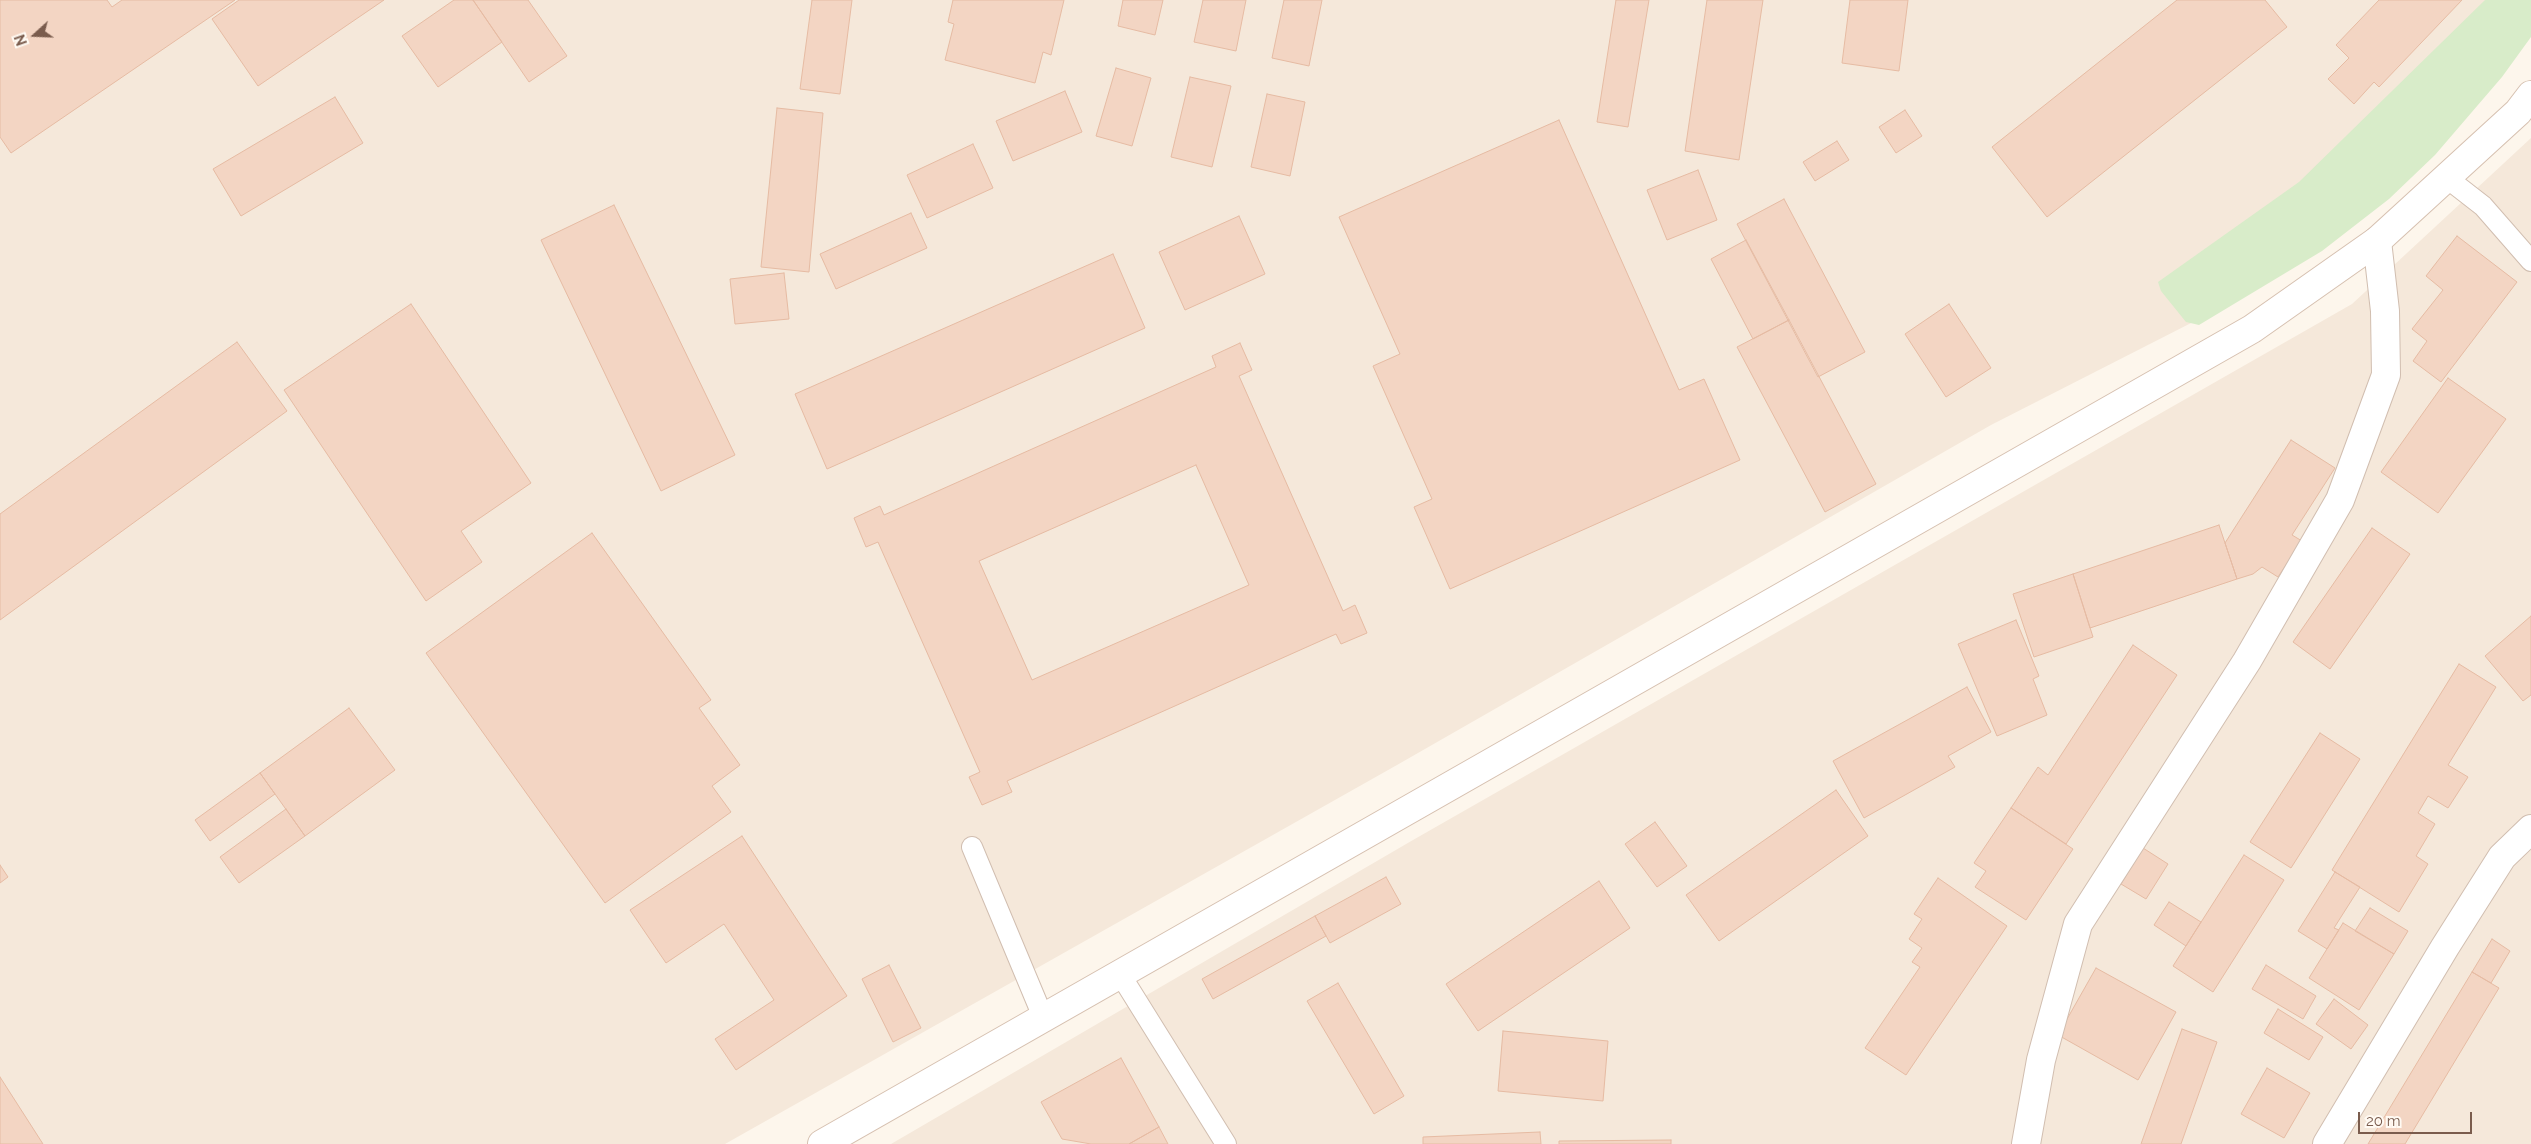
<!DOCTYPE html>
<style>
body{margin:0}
#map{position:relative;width:2531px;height:1144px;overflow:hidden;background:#fdf6ec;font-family:Raleway,sans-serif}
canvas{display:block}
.north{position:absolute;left:10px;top:10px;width:50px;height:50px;-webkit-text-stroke:4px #fffaf3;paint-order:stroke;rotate:250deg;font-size:14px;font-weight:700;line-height:20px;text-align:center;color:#7a5c4d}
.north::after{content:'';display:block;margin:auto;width:18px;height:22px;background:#7a5c4d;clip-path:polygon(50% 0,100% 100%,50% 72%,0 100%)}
.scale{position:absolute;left:2358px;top:1112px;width:114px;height:22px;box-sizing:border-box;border:2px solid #7a5c4d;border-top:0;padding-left:6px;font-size:15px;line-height:18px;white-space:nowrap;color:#7a5c4d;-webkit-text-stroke:4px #fffaf3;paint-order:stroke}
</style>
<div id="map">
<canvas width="2531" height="1144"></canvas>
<div class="north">N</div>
<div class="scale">20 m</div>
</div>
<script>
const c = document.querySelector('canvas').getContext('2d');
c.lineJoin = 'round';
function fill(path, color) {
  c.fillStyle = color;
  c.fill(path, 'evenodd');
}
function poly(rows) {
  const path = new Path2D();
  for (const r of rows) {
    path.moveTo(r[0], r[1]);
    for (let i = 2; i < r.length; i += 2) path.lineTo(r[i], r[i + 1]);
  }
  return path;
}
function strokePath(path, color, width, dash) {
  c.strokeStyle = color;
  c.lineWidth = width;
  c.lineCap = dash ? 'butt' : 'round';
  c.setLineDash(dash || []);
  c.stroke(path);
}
const residential = poly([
 [0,0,2531,0,2195,321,1991,425,1397,765,725,1144,0,1144],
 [2531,138,2531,1144,891,1144,1413,840,2352,304]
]);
const green = poly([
 [2485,0,2531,0,2531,37,2502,77,2435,155,2389,199,2322,251,2199,325,2186,322,2161,291,2158,282,2299,182]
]);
const building = poly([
 [0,0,107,0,112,7,122,0,235,0,11,153,0,137,0,0],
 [239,0,384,0,258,86,212,19,239,0],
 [454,0,473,0,502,42,438,87,402,36,454,0],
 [473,0,528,0,567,56,529,82,473,0],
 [812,0,852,0,840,94,800,89,812,0],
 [953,0,1064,0,1051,55,1043,52,1035,83,945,60,954,24,948,22,953,0],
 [1123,0,1163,0,1155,35,1118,26,1123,0],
 [1203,0,1246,0,1236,51,1194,42,1203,0],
 [1284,0,1322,0,1309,66,1272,58,1284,0],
 [1616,0,1649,0,1628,127,1597,122,1616,0],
 [1707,0,1763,0,1739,160,1685,151,1707,0],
 [1850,0,1908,0,1899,71,1842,63,1850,0],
 [2177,0,2265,0,2287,27,2047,217,1992,147,2177,0],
 [2379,0,2462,0,2379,87,2374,82,2354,104,2328,79,2349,58,2336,45,2379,0],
 [1116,68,1151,78,1132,146,1096,136,1116,68],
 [1190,77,1231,86,1212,167,1171,157,1190,77],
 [1065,91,1082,132,1013,161,996,121,1065,91],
 [1267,94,1305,102,1290,176,1251,167,1267,94],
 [335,97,363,143,241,216,213,169,335,97],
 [777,108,823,113,809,272,761,267,777,108],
 [1905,110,1922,136,1896,153,1879,127,1905,110],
 [1559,120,1679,390,1704,379,1740,460,1450,589,1414,507,1432,499,1373,366,1400,354,1339,217,1559,120],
 [1837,141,1849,160,1815,181,1803,162,1837,141],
 [973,144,993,188,927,218,907,175,973,144],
 [1698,170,1717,220,1667,240,1647,190,1698,170],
 [1784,199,1865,352,1818,377,1737,224,1784,199],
 [614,205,735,455,661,491,541,240,614,205],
 [911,213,927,248,836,289,820,254,911,213],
 [1239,216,1265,274,1185,310,1159,252,1239,216],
 [2457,236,2517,282,2441,382,2413,361,2427,341,2412,329,2443,290,2426,276,2457,236],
 [1746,240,1789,320,1753,339,1711,259,1746,240],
 [1113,254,1145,328,827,469,795,394,1113,254],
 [784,273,789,319,735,324,730,279,784,273],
 [411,304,531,483,461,531,482,562,426,601,284,390,411,304],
 [1949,304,1991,368,1946,397,1905,334,1949,304],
 [1789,320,1876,484,1825,512,1737,347,1789,320],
 [237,342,287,411,0,620,0,514,237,342],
 [1240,343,1252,370,1239,376,1343,611,1355,605,1367,633,1341,644,1336,634,1007,781,1012,792,982,805,969,777,980,772,878,542,866,547,854,518,880,506,884,515,1216,367,1212,356,1240,343],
 [1196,465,1249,585,1032,680,979,561,1196,465],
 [2448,378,2506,419,2438,513,2381,472,2448,378],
 [2291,440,2335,468,2292,535,2302,541,2278,577,2262,567,2253,574,2237,579,2225,543,2291,440],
 [2219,525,2237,579,2090,628,2073,574,2219,525],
 [2372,528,2410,554,2330,669,2293,642,2372,528],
 [592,533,711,700,699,708,740,765,712,786,731,812,605,903,426,653,592,533],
 [2073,574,2093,637,2034,657,2013,594,2073,574],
 [2531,616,2531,695,2523,701,2485,656,2531,616],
 [2016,620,2039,676,2033,679,2047,715,1997,736,1958,644,2016,620],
 [2133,645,2177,675,2066,844,2011,808,2038,767,2048,775,2133,645],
 [2459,664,2496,687,2448,765,2468,777,2448,808,2428,796,2418,813,2435,824,2416,856,2428,864,2399,912,2332,870,2459,664],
 [1967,687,1991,732,1948,756,1955,767,1864,818,1833,761,1967,687],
 [349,708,395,770,305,836,260,773,349,708],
 [2320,733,2360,759,2291,868,2250,842,2320,733],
 [260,773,275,794,210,841,195,820,260,773],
 [1836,790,1868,836,1719,941,1686,895,1836,790],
 [2011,808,2073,849,2026,920,1975,887,1986,871,1974,863,2011,808],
 [286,809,305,836,239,883,220,857,286,809],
 [1655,822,1687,866,1657,887,1625,844,1655,822],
 [742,836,847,996,736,1070,715,1039,774,1000,724,924,666,963,630,910,742,836],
 [2143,848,2168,864,2146,899,2121,884,2143,848],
 [2244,855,2284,880,2213,992,2173,966,2244,855],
 [0,865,8,877,0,883,0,865],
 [2335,872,2360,887,2334,928,2339,930,2327,949,2298,931,2335,872],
 [1386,877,1401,904,1330,943,1315,916,1386,877],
 [1938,878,2007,926,1906,1075,1865,1048,1920,967,1912,962,1922,948,1909,939,1922,919,1914,914,1938,878],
 [1599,881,1630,928,1478,1031,1446,984,1599,881],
 [2169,902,2201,922,2186,946,2154,925,2169,902],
 [2370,908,2408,931,2394,954,2355,931,2370,908],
 [1315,916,1326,936,1213,999,1202,979,1315,916],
 [2343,923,2394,954,2359,1010,2309,978,2343,923],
 [2492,939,2510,951,2491,983,2472,972,2492,939],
 [889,965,921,1028,893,1042,862,979,889,965],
 [2266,965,2316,996,2303,1019,2252,989,2266,965],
 [2096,968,2176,1012,2138,1080,2058,1035,2096,968],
 [2472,972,2499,988,2405,1144,2368,1144,2472,972],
 [1338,983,1404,1096,1374,1114,1307,1001,1338,983],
 [2334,999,2368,1025,2351,1049,2316,1024,2334,999],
 [2278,1009,2323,1037,2309,1060,2264,1033,2278,1009],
 [2182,1029,2217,1042,2181,1144,2141,1144,2182,1029],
 [1503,1031,1608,1041,1603,1101,1498,1091,1503,1031],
 [1121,1058,1159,1127,1129,1144,1091,1144,1062,1139,1041,1102,1121,1058],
 [2267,1068,2310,1093,2284,1138,2241,1114,2267,1068],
 [0,1077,43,1144,0,1144,0,1077],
 [1159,1127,1168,1144,1129,1144,1159,1127],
 [1540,1132,1541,1144,1423,1144,1423,1137,1540,1132],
 [1671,1140,1671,1144,1559,1144,1559,1141,1671,1140]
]);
const lane = poly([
 [2447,178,2483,206,2531,261],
 [972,847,1043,1017],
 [1120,974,1226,1144]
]);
const street = poly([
 [2026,1144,2041,1060,2078,924,2247,661,2340,500,2386,375,2385,311,2377,241],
 [2327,1144,2445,947,2502,857,2531,829]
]);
const secondary = poly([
 [822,1144,2252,329,2377,241,2518,112,2531,95]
]);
fill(residential, '#f5e8da');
fill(green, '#d8ecc9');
fill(building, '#f3d5c3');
strokePath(building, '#e6bba3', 1);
strokePath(lane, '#d1beb0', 22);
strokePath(street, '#d1beb0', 30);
strokePath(secondary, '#d6c0b0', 30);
strokePath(lane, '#fff', 20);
strokePath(street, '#fff', 28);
strokePath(secondary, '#fff', 28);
</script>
